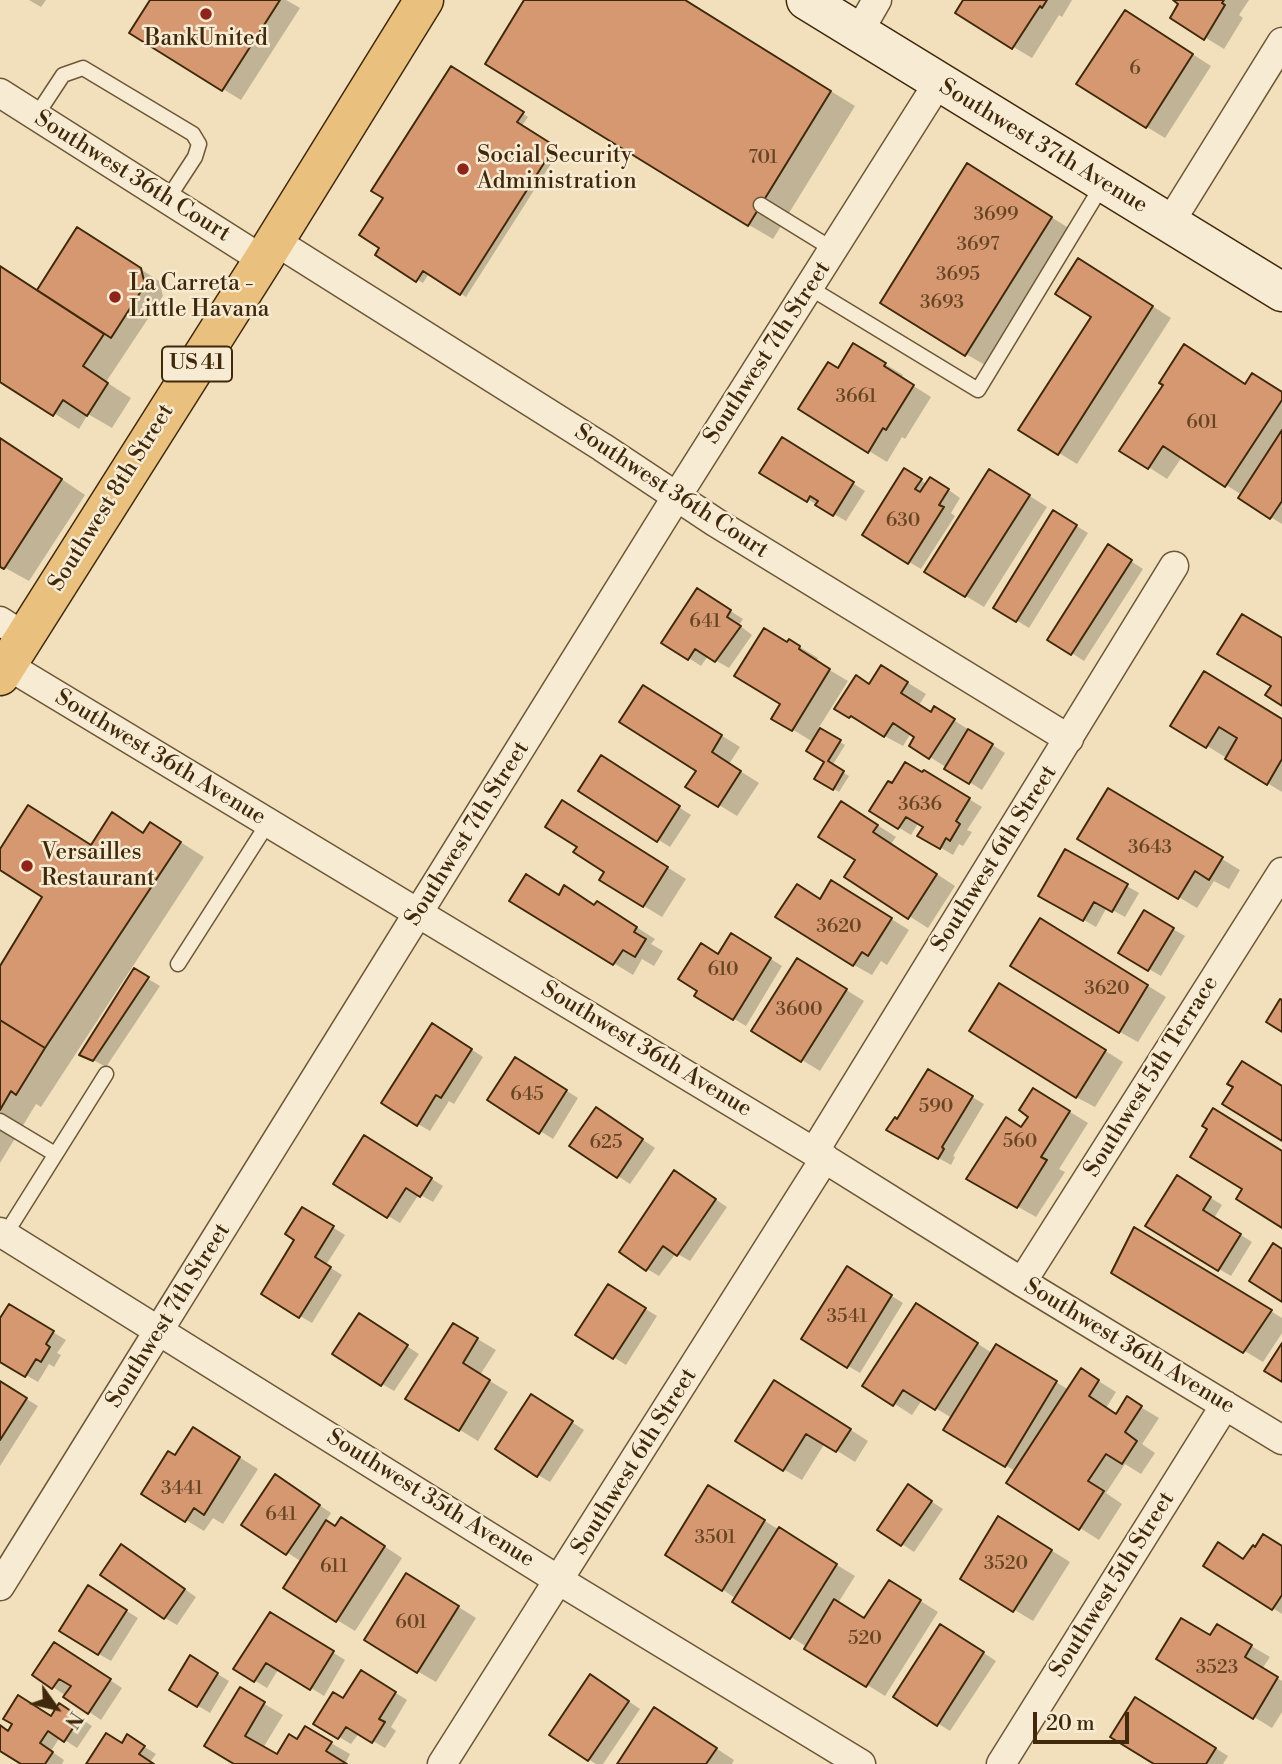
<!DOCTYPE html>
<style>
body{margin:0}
#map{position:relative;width:1282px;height:1764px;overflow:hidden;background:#f2e0bc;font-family:"Libre Bodoni",serif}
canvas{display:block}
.north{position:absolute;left:21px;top:1673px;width:70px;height:70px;-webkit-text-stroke:5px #f7ebd3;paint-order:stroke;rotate:124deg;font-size:19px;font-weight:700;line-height:28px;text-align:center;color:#40290a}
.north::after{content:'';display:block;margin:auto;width:24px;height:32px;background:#40290a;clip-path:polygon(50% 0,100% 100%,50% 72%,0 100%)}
.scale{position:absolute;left:1033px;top:1712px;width:96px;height:32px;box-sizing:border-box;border:4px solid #40290a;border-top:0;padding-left:9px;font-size:21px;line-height:24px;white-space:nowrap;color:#40290a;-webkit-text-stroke:5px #f7ebd3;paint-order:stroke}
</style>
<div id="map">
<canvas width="1282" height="1764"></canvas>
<div class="north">N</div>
<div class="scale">20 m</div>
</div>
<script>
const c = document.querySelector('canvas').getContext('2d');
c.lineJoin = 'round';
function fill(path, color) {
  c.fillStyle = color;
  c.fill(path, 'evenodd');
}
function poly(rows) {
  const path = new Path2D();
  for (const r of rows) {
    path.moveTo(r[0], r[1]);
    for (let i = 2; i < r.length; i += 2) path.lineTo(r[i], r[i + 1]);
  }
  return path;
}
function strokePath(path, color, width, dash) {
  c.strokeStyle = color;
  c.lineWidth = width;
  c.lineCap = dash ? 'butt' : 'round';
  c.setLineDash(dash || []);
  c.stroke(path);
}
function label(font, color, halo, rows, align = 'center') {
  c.font = font + ' "Libre Bodoni",serif';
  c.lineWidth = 5;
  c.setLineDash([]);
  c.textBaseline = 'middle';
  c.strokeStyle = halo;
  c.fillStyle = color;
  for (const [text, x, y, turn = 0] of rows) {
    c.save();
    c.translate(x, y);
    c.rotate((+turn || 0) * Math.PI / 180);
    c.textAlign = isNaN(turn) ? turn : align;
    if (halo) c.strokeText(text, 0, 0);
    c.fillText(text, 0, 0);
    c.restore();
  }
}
const shadow = poly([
 [29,0,46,0,41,7],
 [153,0,286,0,300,8,241,100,132,33],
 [527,0,683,0,855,106,773,239,749,225],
 [965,0,1072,0,1062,17,1059,15,1032,58,957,13],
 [1176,0,1249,0,1239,15,1243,18,1224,49,1172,17,1181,3],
 [1144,23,1211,66,1165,138,1147,127],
 [451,68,528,117,521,127,559,151,466,297,429,273,423,283,377,255,382,247,385,198],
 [992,180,1075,232,990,368,966,354],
 [78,229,159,281,163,296,106,382,131,398,112,428,88,414,79,429,0,379,0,267,38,291],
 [1097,271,1171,318,1077,464,1020,429,1093,316],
 [872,356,903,375,901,378,931,397,905,439,902,437,887,462,869,451,838,370],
 [1165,385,1246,386,1282,393,1282,524,1240,498,1242,495,1182,457,1167,479,1122,450],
 [0,437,85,495,29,581,0,565],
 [794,446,865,491,846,521,761,473],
 [905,471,927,484,943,486,960,498,951,513,955,516,921,569,909,562],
 [1008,482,1047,507,984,607,966,596],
 [1054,512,1088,533,1029,628,995,607],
 [1120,554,1143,569,1084,661,1050,639],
 [710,598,743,619,739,625,752,635,729,668,708,656,701,666,664,642],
 [790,641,818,658,816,662,848,681,818,729,845,745,832,766,849,776,839,792,817,778,827,761,813,742,774,718,783,704],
 [900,678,926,694,919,705,932,713,935,708,1005,753,982,790,930,757,916,737,911,733,903,746,850,717,870,685],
 [662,698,740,747,729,764,759,783,737,816,688,786,698,770],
 [1282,721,1282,792,1173,725],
 [613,765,691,815,670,847,580,791],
 [924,772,982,807,967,830,972,832,963,846,959,844,953,855,920,835,925,826,919,822,911,835,872,811,893,786],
 [1127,801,1240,870,1229,889,1214,881,1197,908,1080,838],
 [581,813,686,879,662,917,644,906,579,846],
 [860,814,896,837,891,844,955,886,928,928,846,876,857,859],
 [112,815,144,834,174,838,204,857,41,1107,36,1104,0,1163,0,970,44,896,0,868,0,852,92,846],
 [1066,851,1139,893,1125,917,1107,907,1096,927,1041,895],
 [850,893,909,930,887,965,881,961,872,975,854,965,821,900],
 [560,897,616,914,655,939,651,944,663,951,654,966,642,959,633,975,511,900],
 [1145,913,1185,936,1161,976,1121,953],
 [1059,931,1166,997,1138,1042,1120,1032],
 [744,942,782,966,746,1026,696,996,719,956],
 [135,971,160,986,106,1067,82,1054],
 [816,971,864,1001,820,1071,802,1060],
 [1018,996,1123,1062,1095,1107,1076,1097],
 [445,1032,483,1057,454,1104,449,1101,430,1131,418,1124],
 [528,1066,578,1098,553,1139,490,1100],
 [929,1071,984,1104,953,1156,955,1157,951,1165,889,1130,898,1121],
 [1052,1101,1088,1123,1059,1169,1065,1172,1036,1217,969,1179],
 [609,1117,655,1148,630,1184,572,1146],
 [377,1144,443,1186,433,1202,419,1194,400,1223,388,1216],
 [687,1180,727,1207,690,1261,676,1253,659,1276,647,1269],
 [1189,1184,1222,1205,1214,1218,1252,1242,1231,1276,1219,1269],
 [303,1209,345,1235,326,1265,342,1275,312,1323,300,1316,297,1240],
 [1153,1240,1282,1318,1282,1333,1263,1362,1113,1272],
 [859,1276,903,1303,860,1373,848,1366],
 [620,1293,657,1316,626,1365,577,1334],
 [9,1306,66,1340,57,1353,61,1355,54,1367,49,1364,38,1382,0,1360,0,1322],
 [935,1316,992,1353,1015,1357,1069,1390,1081,1370,1116,1392,1106,1408,1117,1415,1127,1399,1159,1418,1142,1444,1155,1453,1141,1474,1125,1464,1106,1493,1122,1504,1099,1540,1008,1482,1015,1471,946,1429,952,1418,922,1400,912,1415,865,1385],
 [371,1323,419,1354,394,1391,382,1384],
 [454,1325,496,1350,480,1375,508,1392,478,1441,460,1430],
 [0,1383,38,1406,0,1466],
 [793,1393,868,1441,855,1462,825,1443,802,1480,783,1469],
 [544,1404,584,1430,550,1482,538,1475],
 [212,1440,258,1469,223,1524,213,1518,204,1531,143,1494,176,1457],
 [288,1484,331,1513,325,1522,336,1528,360,1530,402,1558,355,1631,337,1620,302,1562,243,1524],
 [920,1494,943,1509,914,1552,879,1529],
 [727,1498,855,1576,838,1603,865,1619,908,1593,938,1612,885,1696,791,1637,722,1589],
 [1017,1529,1070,1562,1033,1621,962,1578],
 [1282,1547,1282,1614,1206,1565,1244,1560],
 [133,1553,196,1597,177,1625,165,1618],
 [425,1586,476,1618,436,1682,417,1671],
 [101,1595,138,1618,111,1661,99,1654],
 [283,1621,345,1660,324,1696,279,1668,267,1688,236,1669],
 [1218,1626,1270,1657,1262,1669,1282,1681,1282,1712,1272,1728,1254,1717,1211,1637],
 [953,1633,996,1661,950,1731,896,1697],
 [66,1651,122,1688,101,1720,53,1687],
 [191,1658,229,1681,210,1713,172,1690],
 [373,1679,407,1700,391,1727,396,1731,385,1748,359,1733,351,1744,316,1723],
 [602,1683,640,1709,603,1764,596,1764,551,1735],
 [241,1690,283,1715,263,1748,278,1756,298,1741,305,1728,350,1754,345,1764,237,1764],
 [1148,1706,1228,1756,1223,1764,1157,1764],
 [72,1713,92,1726,77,1748,60,1737,51,1751,64,1760,62,1764,24,1764,0,1748,0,1727,9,1733],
 [673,1720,734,1760,732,1764,619,1764],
 [140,1744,156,1754,150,1762,154,1764,88,1764,122,1745]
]);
const building = poly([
 [150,0,280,0,222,91,129,33,150,0],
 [524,0,685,0,831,91,748,226,485,64,524,0],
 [963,0,1047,0,1042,8,1040,6,1012,49,955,13,963,0],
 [1173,0,1224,0,1222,3,1225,5,1204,40,1170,18,1178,4,1173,0],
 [1125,10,1193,54,1146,128,1076,84,1125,10],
 [451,66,524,112,517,122,555,146,460,295,423,271,416,282,375,255,379,248,359,235,383,198,371,191,451,66],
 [967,163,1052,217,965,356,880,303,967,163],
 [77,227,141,268,145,285,111,338,37,290,77,227],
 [1078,258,1153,306,1058,455,1018,430,1091,317,1055,294,1078,258],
 [0,266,104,334,83,366,108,383,87,416,63,400,53,416,0,382,0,266],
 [853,343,886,363,884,366,914,385,886,430,883,428,868,453,798,409,828,362,838,368,853,343],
 [1184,344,1245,384,1252,373,1282,392,1282,400,1225,487,1163,446,1148,469,1119,451,1163,385,1159,383,1184,344],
 [1282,430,1282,501,1270,519,1238,498,1282,430],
 [782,437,854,482,833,516,815,505,818,501,810,496,807,502,759,473,782,437],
 [0,438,62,479,4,569,0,567,0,438],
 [904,468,922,479,915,489,920,492,930,477,949,489,939,505,944,507,908,564,862,535,904,468],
 [989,469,1030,495,965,597,924,572,989,469],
 [1053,510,1077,525,1016,622,993,608,1053,510],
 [1108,544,1132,560,1071,655,1047,640,1108,544],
 [697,588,731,610,727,617,741,626,715,662,695,649,688,660,661,643,697,588],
 [1242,614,1282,638,1282,706,1265,695,1271,686,1217,654,1242,614],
 [764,628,787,642,789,639,800,646,799,649,830,669,792,731,771,719,780,704,734,676,764,628],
 [881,665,908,682,901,693,931,712,934,706,955,719,929,759,909,746,914,737,893,723,884,737,851,716,849,718,834,709,856,675,869,684,881,665],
 [1204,671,1282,719,1282,759,1267,785,1225,759,1237,738,1219,727,1206,748,1170,726,1204,671],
 [643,685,722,735,712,752,741,771,718,807,685,787,696,771,619,722,643,685],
 [820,728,841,740,828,761,844,771,833,790,814,779,824,762,806,751,820,728],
 [968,729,993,744,969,784,944,769,968,729],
 [601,755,680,806,657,842,578,791,601,755],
 [905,762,922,772,924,770,970,798,956,821,960,824,950,841,946,838,940,849,917,836,923,827,906,817,898,829,869,811,888,781,892,783,905,762],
 [1108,788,1223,857,1209,880,1195,871,1178,899,1077,839,1108,788],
 [562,800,668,867,643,907,599,880,604,872,573,852,577,847,545,827,562,800],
 [841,801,878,825,873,832,937,874,908,919,844,877,855,860,818,837,841,801],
 [28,805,91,845,112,812,143,833,150,822,181,842,45,1048,0,1020,0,966,42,897,0,870,0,849,28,805],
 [1065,849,1128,884,1112,912,1094,902,1083,921,1038,896,1065,849],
 [526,874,559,895,564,885,594,905,597,901,637,927,634,932,646,939,635,957,623,950,613,965,509,901,526,874],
 [831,880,892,918,868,956,862,952,853,966,775,917,797,884,820,899,831,880],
 [1144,910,1174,928,1148,971,1118,953,1144,910],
 [1040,918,1148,985,1119,1033,1010,966,1040,918],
 [731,933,771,958,733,1020,694,996,697,991,678,979,701,943,718,954,731,933],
 [797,958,847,989,801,1062,751,1031,797,958],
 [134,968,149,977,93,1061,79,1055,134,968],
 [999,983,1106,1050,1076,1098,969,1031,999,983],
 [1280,999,1282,1000,1282,1032,1266,1022,1280,999],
 [0,1020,45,1048,16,1095,11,1091,0,1110,0,1020],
 [432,1023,472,1049,441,1098,436,1095,417,1126,381,1103,432,1023],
 [515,1057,567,1090,539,1134,487,1100,515,1057],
 [1242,1061,1282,1086,1282,1141,1222,1104,1233,1087,1227,1084,1242,1061],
 [928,1069,973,1096,942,1147,944,1149,938,1159,886,1130,895,1117,897,1119,928,1069],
 [1033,1088,1070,1111,1041,1157,1047,1160,1017,1208,966,1179,1006,1117,1021,1127,1028,1117,1019,1110,1033,1088],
 [596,1107,643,1139,617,1178,569,1146,596,1107],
 [1213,1108,1282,1151,1282,1228,1236,1199,1242,1189,1190,1157,1207,1129,1202,1126,1213,1108],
 [364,1135,432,1178,420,1197,406,1188,387,1218,333,1184,364,1135],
 [674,1170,716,1199,677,1256,663,1246,646,1271,619,1252,674,1170],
 [1177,1175,1211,1197,1203,1210,1241,1234,1218,1271,1145,1226,1177,1175],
 [302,1207,334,1226,315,1257,331,1267,299,1318,261,1294,294,1240,285,1234,302,1207],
 [1134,1227,1272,1310,1243,1353,1111,1273,1134,1227],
 [1273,1243,1282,1249,1282,1302,1249,1281,1273,1243],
 [847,1266,892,1295,847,1368,801,1339,847,1266],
 [608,1284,646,1308,613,1359,575,1335,608,1284],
 [916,1303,978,1343,935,1410,903,1390,893,1406,862,1386,916,1303],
 [9,1304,54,1331,46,1344,50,1347,41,1362,36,1359,25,1377,0,1362,0,1318,9,1304],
 [359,1313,408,1345,381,1386,332,1354,359,1313],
 [453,1323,478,1338,463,1363,490,1380,459,1431,405,1399,453,1323],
 [1282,1343,1282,1382,1264,1371,1282,1343],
 [996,1344,1057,1381,1005,1467,943,1430,996,1344],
 [1081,1368,1099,1380,1089,1396,1116,1414,1127,1396,1142,1406,1125,1432,1137,1441,1122,1464,1106,1454,1088,1481,1104,1491,1079,1530,1006,1483,1081,1368],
 [774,1380,851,1429,836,1452,806,1434,783,1471,735,1441,774,1380],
 [0,1381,27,1398,0,1440,0,1381],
 [531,1394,573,1421,537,1477,495,1449,531,1394],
 [193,1427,240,1457,204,1515,194,1508,185,1522,141,1494,168,1451,175,1455,193,1427],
 [275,1474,320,1505,286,1555,241,1525,275,1474],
 [908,1484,932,1501,901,1546,877,1530,908,1484],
 [708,1485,765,1520,722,1591,665,1555,708,1485],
 [998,1516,1052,1550,1013,1612,960,1579,998,1516],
 [341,1517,385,1546,336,1622,283,1588,326,1520,335,1526,341,1517],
 [779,1527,837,1564,790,1639,732,1602,779,1527],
 [1263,1534,1282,1546,1282,1595,1272,1610,1203,1566,1218,1542,1243,1559,1253,1545,1255,1547,1263,1534],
 [121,1544,185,1589,164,1619,100,1575,121,1544],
 [406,1573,459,1606,417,1673,364,1640,406,1573],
 [889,1580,921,1600,866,1687,804,1649,834,1599,864,1618,889,1580],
 [88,1585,127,1610,98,1655,59,1631,88,1585],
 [270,1612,334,1651,310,1690,266,1663,254,1682,233,1669,270,1612],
 [1181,1618,1210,1635,1217,1624,1252,1645,1245,1657,1278,1677,1253,1719,1156,1659,1181,1618],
 [940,1624,984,1652,937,1726,893,1697,940,1624],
 [54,1642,111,1679,88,1714,63,1697,71,1686,59,1679,52,1689,32,1675,54,1642],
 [190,1655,218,1673,197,1707,169,1690,190,1655],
 [361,1670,396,1692,379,1719,385,1722,372,1743,346,1727,338,1739,313,1724,333,1692,343,1698,361,1670],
 [590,1674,629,1701,588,1761,549,1735,590,1674],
 [240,1687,265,1702,245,1736,277,1754,289,1734,297,1739,305,1726,332,1742,326,1751,347,1764,234,1764,204,1746,240,1687],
 [18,1695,51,1716,59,1703,80,1717,64,1742,48,1731,40,1743,53,1752,45,1764,21,1764,0,1751,0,1725,8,1731,12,1724,3,1719,18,1695],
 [1135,1697,1216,1748,1206,1764,1154,1764,1110,1737,1135,1697],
 [654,1707,717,1748,706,1764,617,1764,654,1707],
 [106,1733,122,1743,127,1734,145,1746,139,1754,154,1764,86,1764,106,1733]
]);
const service = poly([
 [36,116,63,75,83,68,193,134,199,144,195,157,167,200],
 [761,205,834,250],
 [810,288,978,390,1103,184],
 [178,964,268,823],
 [0,1121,55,1154],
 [5,1235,106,1074]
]);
const minor = poly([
 [858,33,877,0],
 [0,93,263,260],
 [1169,224,1282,42],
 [275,241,602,447,715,522,1069,739],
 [0,621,25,637],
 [7,665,814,1152,1022,1282,1282,1440],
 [814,1152,1174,566],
 [0,1232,560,1581,861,1764],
 [1022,1282,1282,872],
 [0,1586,677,496,938,83],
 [442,1764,825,1158],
 [1001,1764,1225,1405]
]);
const secondary = poly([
 [806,0,1282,292]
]);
const primary = poly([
 [0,676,263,260,424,0]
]);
const markers = [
 [206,14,7,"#8f2418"],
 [463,169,7,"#8f2418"],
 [115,297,7,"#8f2418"],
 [27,866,7,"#8f2418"]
];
const numberNames = [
 ["6",1135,69],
 ["701",763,158],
 ["3699",996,215],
 ["3697",978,245],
 ["3695",958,275],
 ["3693",942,303],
 ["3661",856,397],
 ["601",1202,423],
 ["630",903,521],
 ["641",705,622],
 ["3636",920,805],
 ["3643",1150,848],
 ["3620",839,927],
 ["610",723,970],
 ["3620",1107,989],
 ["3600",799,1010],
 ["645",527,1095],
 ["590",936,1107],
 ["560",1020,1142],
 ["625",606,1143],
 ["3541",847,1317],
 ["3441",182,1489],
 ["641",281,1515],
 ["3501",715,1538],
 ["3520",1006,1564],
 ["611",334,1567],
 ["601",411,1623],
 ["520",865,1639],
 ["3523",1217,1668]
];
const shields = [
 [197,364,70]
];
const shieldNames = [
 ["US 41",197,364]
];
const poiNames = [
 ["BankUnited",206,39,"center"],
 ["Social Security",477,156],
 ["Administration",477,182],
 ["La Carreta -",129,284],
 ["Little Havana",129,310],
 ["Versailles",41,853],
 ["Restaurant",41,879]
];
const streetNames = [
 ["Southwest 37th Avenue",1043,147,31],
 ["Southwest 36th Court",132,177,32],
 ["Southwest 7th Street",768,353,-57],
 ["Southwest 36th Court",671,492,33],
 ["Southwest 8th Street",112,498,-58],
 ["Southwest 36th Avenue",160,758,31],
 ["Southwest 7th Street",468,834,-58],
 ["Southwest 6th Street",995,859,-58],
 ["Southwest 36th Avenue",646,1050,31],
 ["Southwest 5th Terrace",1152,1077,-58],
 ["Southwest 7th Street",169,1316,-58],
 ["Southwest 36th Avenue",1129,1347,31],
 ["Southwest 6th Street",635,1462,-58],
 ["Southwest 35th Avenue",430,1499,32],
 ["Southwest 5th Street",1113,1585,-58]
];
fill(shadow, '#0003');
fill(building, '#d69870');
strokePath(building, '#40290a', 2);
strokePath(service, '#6c5736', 17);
strokePath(minor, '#6c5736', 31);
strokePath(secondary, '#40290a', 41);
strokePath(primary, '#40290a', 41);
strokePath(service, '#f7ebd3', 14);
strokePath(minor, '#f7ebd3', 28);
strokePath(secondary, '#f7ebd3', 38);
strokePath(primary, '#e9c07e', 38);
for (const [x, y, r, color] of markers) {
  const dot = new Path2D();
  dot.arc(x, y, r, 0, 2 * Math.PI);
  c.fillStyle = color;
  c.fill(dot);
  strokePath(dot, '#f7ebd3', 2.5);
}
label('19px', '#664524', null, numberNames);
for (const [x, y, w] of shields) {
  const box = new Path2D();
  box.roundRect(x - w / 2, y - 17.5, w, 35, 5);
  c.fillStyle = '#f7ebd3';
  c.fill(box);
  strokePath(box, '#40290a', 2);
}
label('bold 21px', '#40290a', null, shieldNames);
label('23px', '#40290a', '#f7ebd3', poiNames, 'left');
label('23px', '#40290a', '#f7ebd3', streetNames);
</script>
